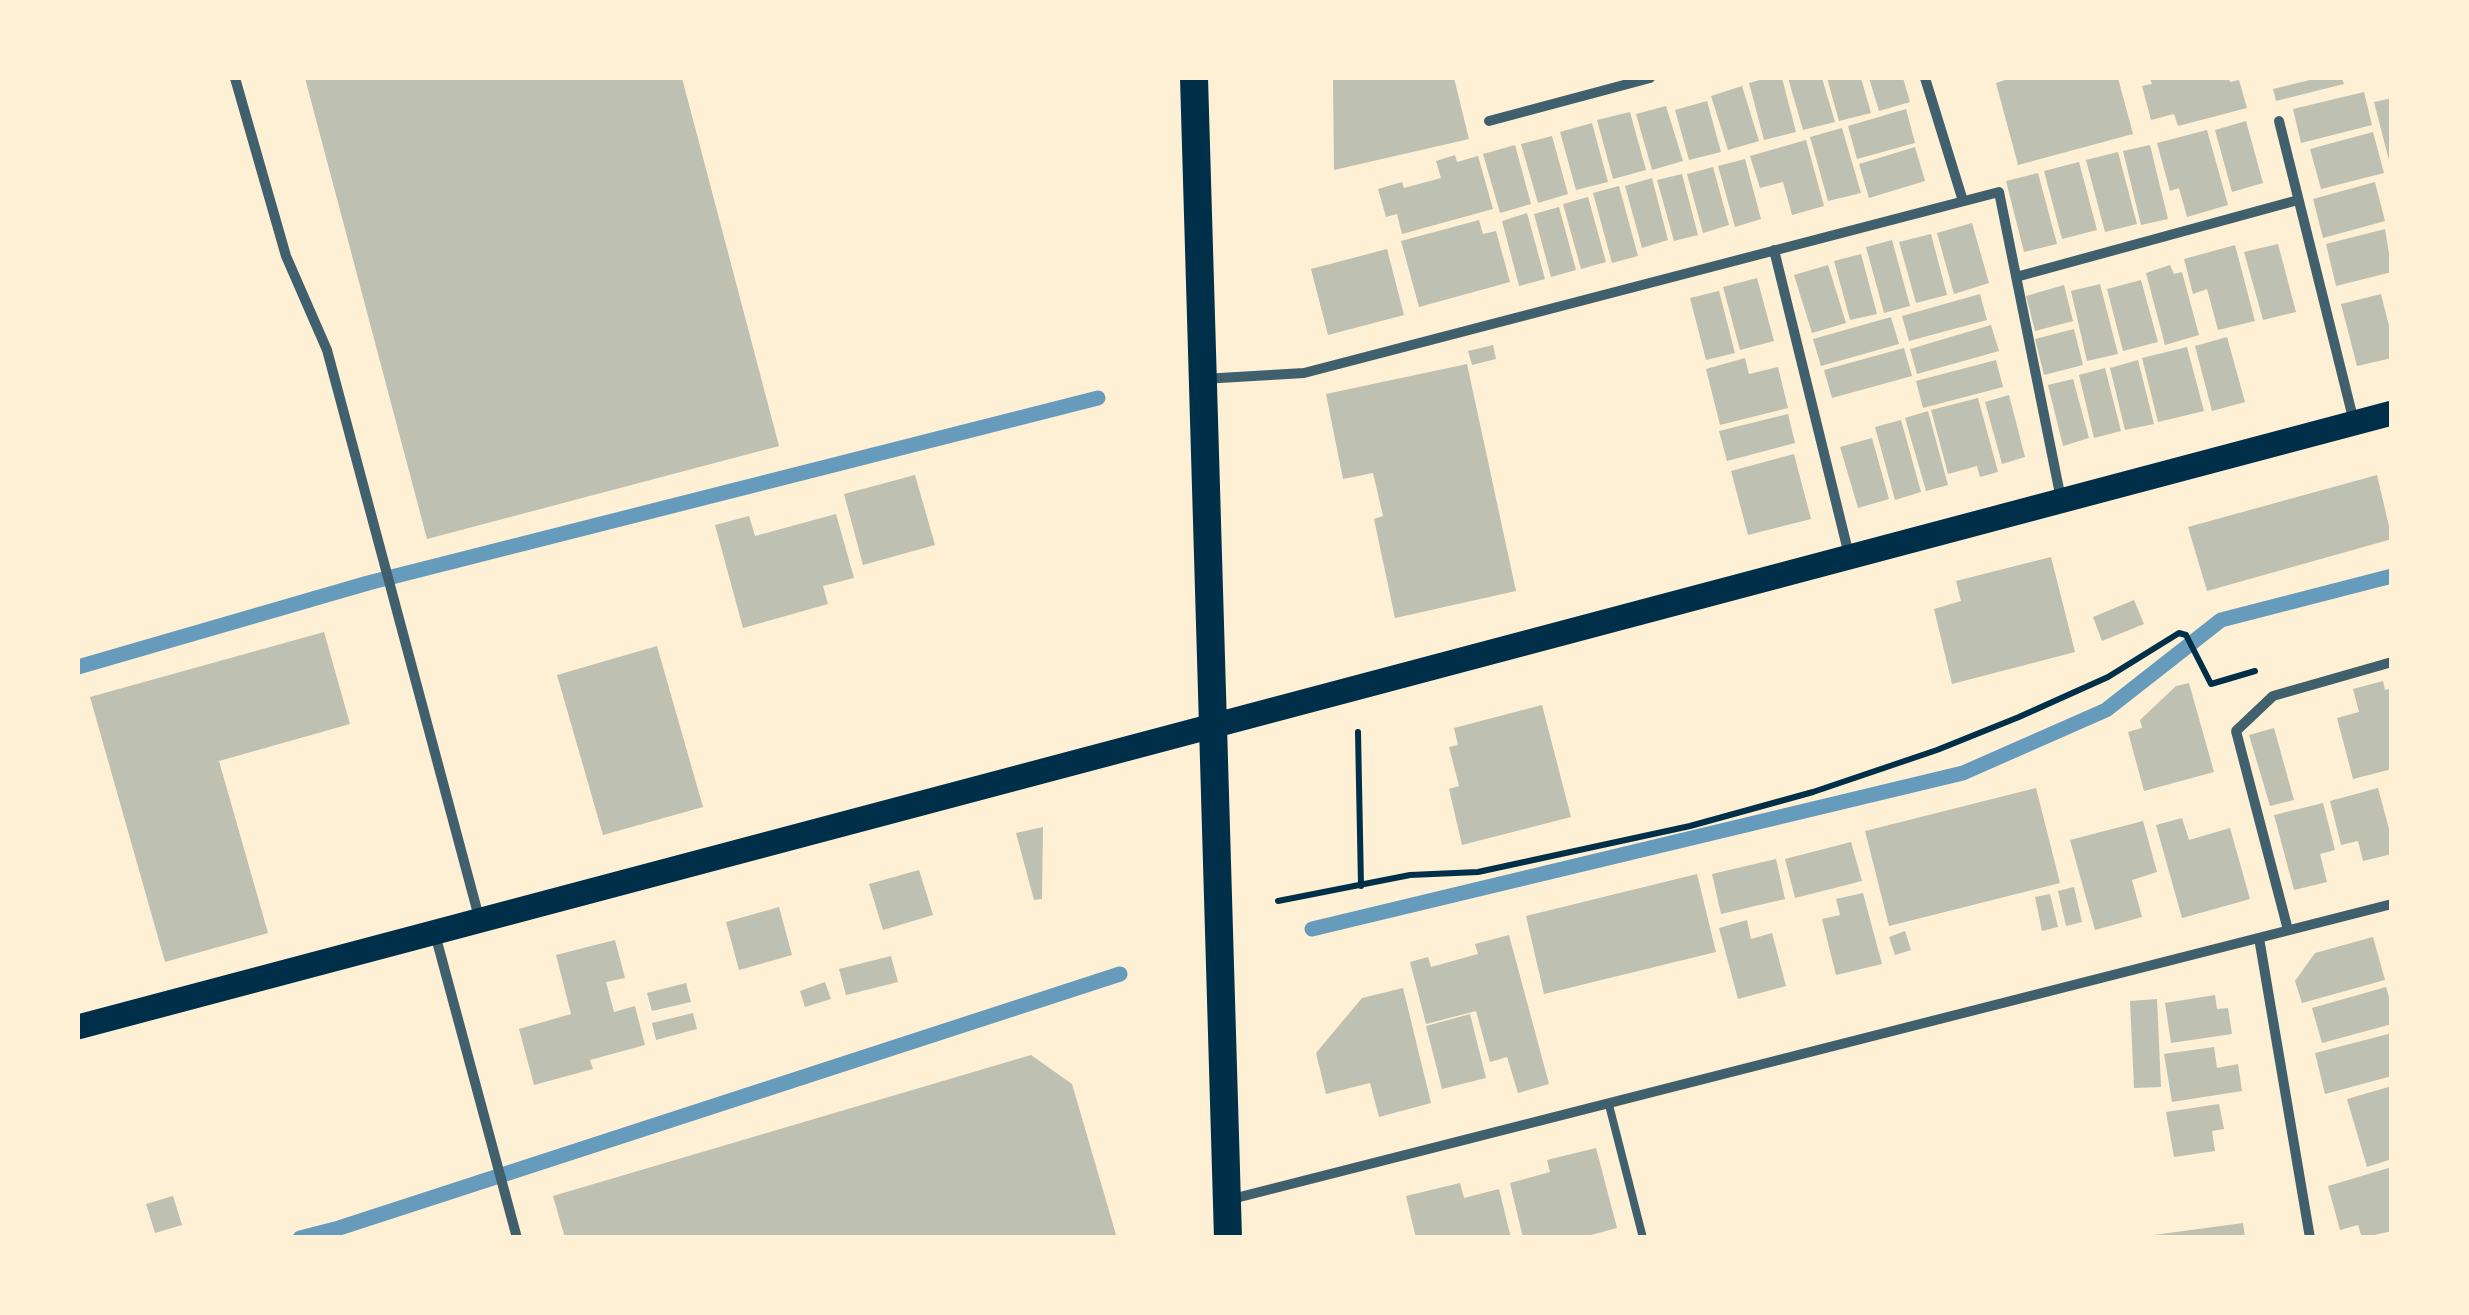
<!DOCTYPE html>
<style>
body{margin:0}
#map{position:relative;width:2469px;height:1315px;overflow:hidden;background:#fdf0d5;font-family:Quicksand,sans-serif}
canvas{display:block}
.frame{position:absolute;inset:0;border:80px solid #fdf0d5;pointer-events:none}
</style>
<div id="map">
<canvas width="2469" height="1315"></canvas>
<div class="frame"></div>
</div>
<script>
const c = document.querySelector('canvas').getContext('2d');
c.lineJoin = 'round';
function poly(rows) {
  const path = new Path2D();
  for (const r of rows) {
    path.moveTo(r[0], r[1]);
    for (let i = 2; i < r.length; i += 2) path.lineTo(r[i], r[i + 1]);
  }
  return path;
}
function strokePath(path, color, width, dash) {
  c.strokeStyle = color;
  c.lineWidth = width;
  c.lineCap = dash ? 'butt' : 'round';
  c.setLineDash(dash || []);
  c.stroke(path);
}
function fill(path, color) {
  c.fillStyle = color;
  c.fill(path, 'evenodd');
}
const stream = poly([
 [78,667,368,583,1098,398],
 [1312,929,1963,773,2106,710,2221,620,2392,576],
 [300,1238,339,1228,1120,974]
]);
const building = poly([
 [305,78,682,78,779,446,427,539],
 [1333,78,1454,78,1469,139,1334,170],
 [1767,78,1782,78,1796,132,1764,140,1749,83],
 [1788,78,1822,78,1835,122,1803,130],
 [1827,78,1861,78,1871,113,1839,121],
 [1869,78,1903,78,1910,102,1879,111],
 [2005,78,2118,78,2133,134,2018,165,1996,83,2005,80],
 [2150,78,2229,78,2230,82,2239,80,2247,108,2178,126,2174,114,2151,120,2142,86,2152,84],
 [2318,78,2342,78,2344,84,2276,101,2273,89],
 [1742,86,1759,141,1728,150,1711,96],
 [2364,92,2372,125,2301,143,2293,109],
 [2392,98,2392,164,2390,164,2374,102],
 [1707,101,1721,152,1689,160,1675,110],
 [1666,106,1683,161,1652,170,1636,114],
 [1906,109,1915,143,1857,159,1848,126],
 [1630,112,1646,170,1613,179,1597,120],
 [2246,121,2263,183,2232,192,2215,130],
 [1592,123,1608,182,1576,190,1560,132],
 [1842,128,1861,193,1828,201,1810,137],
 [2207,130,2228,205,2187,217,2179,188,2170,191,2157,143],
 [2373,132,2384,173,2321,189,2310,149],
 [1552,136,1568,194,1538,203,1521,144],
 [1806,140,1824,206,1792,215,1783,182,1760,188,1750,156],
 [1515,145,1531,204,1500,213,1483,154],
 [2150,145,2168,219,2141,225,2123,151],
 [1915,147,1925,181,1869,198,1859,164],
 [2118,152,2137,224,2105,232,2086,160],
 [1455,155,1457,162,1478,156,1493,209,1402,234,1397,214,1386,217,1378,189,1402,182,1404,188,1441,178,1436,161],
 [1745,159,1761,219,1735,227,1718,166],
 [2079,162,2097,230,2062,239,2044,171],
 [1713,167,1729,225,1703,233,1687,174],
 [2038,173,2057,244,2024,252,2006,181],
 [1682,174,1698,235,1674,241,1657,180],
 [1652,178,1668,240,1642,248,1625,186],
 [2375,182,2385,221,2323,238,2313,199],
 [1619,186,1638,256,1612,263,1593,193],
 [1588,197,1606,262,1581,269,1563,204],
 [1559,207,1576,270,1551,277,1534,214],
 [1527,213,1545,279,1519,286,1502,221],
 [1479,220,1483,234,1496,231,1510,282,1419,307,1401,241],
 [1972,223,1989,283,1954,294,1937,233],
 [2385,229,2392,272,2336,286,2326,244],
 [1931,234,1947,295,1916,303,1899,242],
 [1892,240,1910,306,1884,313,1866,247],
 [2278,244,2296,312,2263,320,2244,252],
 [2235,245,2255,321,2218,330,2207,289,2193,294,2184,259],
 [1387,249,1404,315,1328,335,1311,269],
 [1861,254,1877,314,1850,320,1834,261],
 [1828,265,1846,323,1812,333,1794,275],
 [2170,265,2174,274,2182,272,2199,335,2165,345,2146,273],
 [1757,278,1774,341,1740,350,1723,287],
 [2141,280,2158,342,2123,351,2107,289],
 [2100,284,2118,354,2087,361,2071,291],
 [2064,285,2073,321,2035,331,2026,296],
 [1719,291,1735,353,1706,360,1690,298],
 [1980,294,1987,320,1909,341,1902,316],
 [2381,294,2392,338,2392,358,2357,366,2341,304],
 [1891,317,1899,344,1821,366,1813,339],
 [1991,325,1999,351,1917,374,1910,349],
 [2074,329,2083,365,2044,375,2035,339],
 [2227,337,2245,402,2212,411,2195,346],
 [1493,345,1496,359,1472,365,1468,351],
 [2187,347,2204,411,2158,422,2142,358],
 [1904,348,1912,376,1832,398,1824,370],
 [1745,358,1749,374,1778,367,1788,408,1720,425,1706,369],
 [1996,360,2003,387,1923,408,1916,381],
 [2138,360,2154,424,2125,430,2110,368],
 [1467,364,1516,591,1395,618,1374,519,1383,516,1373,473,1343,479,1326,394],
 [2105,368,2121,431,2094,438,2079,375],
 [2073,379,2089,438,2063,446,2048,385],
 [2009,395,2025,457,2002,464,1985,402],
 [1978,398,1998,472,1980,477,1977,466,1948,474,1931,410],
 [1928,411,1948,485,1926,491,1905,418],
 [1788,414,1795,443,1727,461,1719,431],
 [1901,420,1921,492,1895,500,1875,427],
 [1872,438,1889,499,1858,508,1840,447],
 [1794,454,1811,519,1748,535,1731,471],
 [915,475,935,545,863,565,844,494],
 [2377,475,2392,539,2207,591,2188,527],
 [836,514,854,578,823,586,828,604,743,628,715,525,749,516,755,536],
 [2051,557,2075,652,1952,684,1934,609,1961,601,1956,581],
 [2134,600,2144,624,2102,641,2093,617],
 [324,632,350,724,219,761,268,933,165,962,90,697],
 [657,646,703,807,603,835,557,675],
 [2383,681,2385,690,2392,688,2392,769,2353,779,2337,718,2359,712,2353,689],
 [2189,683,2214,772,2144,791,2128,732,2142,728,2140,720,2176,686],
 [1542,705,1571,817,1462,845,1449,789,1459,786,1449,747,1458,745,1454,728],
 [2274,728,2294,800,2270,806,2249,735],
 [2036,788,2060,883,1889,926,1865,831],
 [2378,788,2392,840,2392,854,2363,861,2358,841,2341,845,2330,801],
 [2323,803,2335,850,2320,854,2327,882,2294,890,2274,815],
 [2182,818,2189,840,2230,828,2250,899,2182,918,2156,825],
 [2143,821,2157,872,2132,880,2142,917,2095,930,2070,840],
 [1043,827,1042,899,1034,900,1016,833],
 [1851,842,1862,881,1795,898,1785,859],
 [1776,859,1785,899,1721,914,1712,874],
 [919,870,933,915,883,930,869,884],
 [1697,874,1716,952,1544,994,1526,916],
 [2074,887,2082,922,2066,926,2058,891],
 [1863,893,1882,964,1836,975,1822,919,1840,915,1836,899],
 [2050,894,2058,927,2042,931,2035,897],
 [779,907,792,955,739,970,726,922],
 [1747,920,1751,939,1772,933,1786,986,1738,999,1719,928],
 [1905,931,1911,950,1895,955,1889,937],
 [1509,935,1549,1084,1518,1093,1507,1057,1490,1062,1476,1011,1426,1024,1410,962,1428,957,1431,967,1478,954,1475,944],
 [2373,937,2385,980,2302,1003,2295,981,2315,953],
 [615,940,625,978,606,982,614,1012,635,1006,645,1045,590,1060,593,1069,534,1085,519,1029,571,1014,556,955],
 [891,956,898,982,846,995,839,969],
 [825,982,831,999,805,1007,800,991],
 [686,983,691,1002,652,1011,647,993],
 [2386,987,2392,1008,2392,1024,2322,1043,2312,1008],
 [1403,988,1431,1103,1379,1117,1370,1083,1326,1094,1316,1053,1362,998],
 [2215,995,2217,1009,2228,1008,2232,1034,2171,1043,2165,1003],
 [2157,999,2161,1087,2134,1088,2130,1001],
 [693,1013,697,1029,656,1040,652,1023],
 [1470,1014,1486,1078,1442,1089,1426,1026],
 [2392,1033,2392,1076,2325,1094,2315,1053],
 [2214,1047,2217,1068,2238,1064,2242,1091,2172,1102,2164,1054],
 [1031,1055,1072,1084,1117,1238,565,1238,553,1196],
 [2392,1086,2392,1159,2367,1167,2347,1099],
 [2219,1104,2224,1129,2212,1131,2215,1151,2174,1157,2166,1112],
 [1596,1148,1617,1228,1580,1238,1523,1238,1510,1183,1550,1172,1547,1160],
 [2392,1167,2392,1231,2362,1238,2358,1225,2340,1230,2328,1186],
 [1460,1183,1464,1198,1499,1189,1511,1238,1416,1238,1406,1196],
 [173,1196,182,1225,155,1233,146,1204],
 [2243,1223,2245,1238,2155,1238,2154,1235]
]);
const path = poly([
 [1358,732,1361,886],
 [1278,901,1410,875,1478,872,1690,826,1813,792,1937,750,2019,717,2108,677,2179,633,2186,635,2211,684,2255,671]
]);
const service = poly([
 [1609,1105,1643,1238]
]);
const minor = poly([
 [235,78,286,256,327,350,480,921],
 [1925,78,1963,201],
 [1489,121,1650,78],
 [2279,121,2354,422],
 [1774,250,1849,555],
 [2016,277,2298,200],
 [1203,379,1304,373,1999,192,2061,499],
 [2288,930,2236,731,2273,696,2392,662],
 [435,934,517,1238],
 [2259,938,2310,1238],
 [1228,1200,2392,904]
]);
const primary = poly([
 [78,1027,2392,413]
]);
const trunk = poly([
 [1194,78,1228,1238]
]);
strokePath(stream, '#669bbc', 15);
fill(building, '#bec0b2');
strokePath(path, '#003049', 6);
strokePath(service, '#3f606c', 8);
strokePath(minor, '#3f606c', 10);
strokePath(primary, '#003049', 25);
strokePath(trunk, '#003049', 28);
</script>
